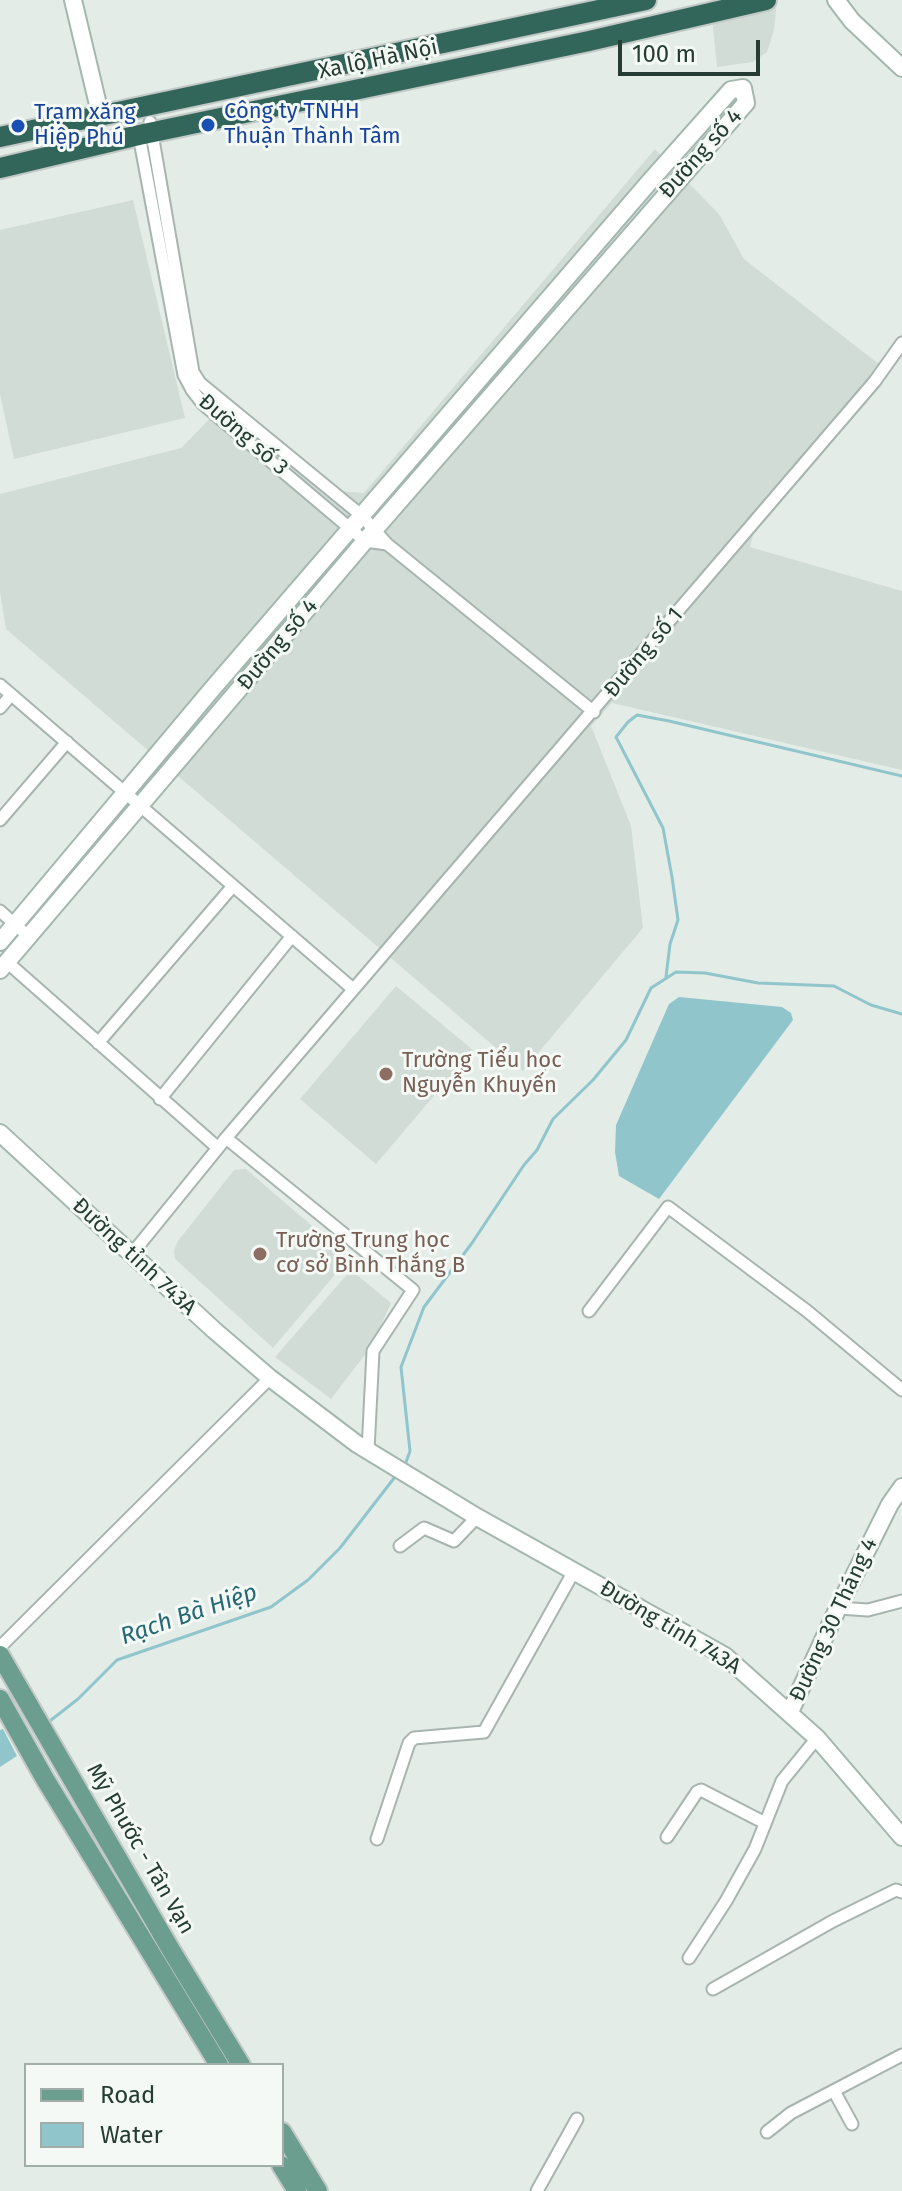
<!DOCTYPE html>
<meta charset="utf-8">
<style>
body{margin:0}
#map{position:relative;width:902px;height:2191px;overflow:hidden;background:#e4ece8;font-family:"Fira Sans",sans-serif}
canvas{display:block}
.legend{position:absolute;left:24px;top:2063px;width:260px;height:104px;box-sizing:border-box;background:#f4f9f6;border:2px solid #a1ada9;margin:0;padding:10px 14px;list-style:none;font-size:24px;color:#253c35}
.legend li{display:flex;align-items:center;gap:16px;height:40px}
.legend b{width:40px;border:2px solid #a1ada9}
.scale{position:absolute;left:618px;top:40px;width:142px;height:36px;box-sizing:border-box;border:4px solid #253c35;border-top:0;padding-left:10px;font-size:24px;line-height:28px;white-space:nowrap;color:#253c35;-webkit-text-stroke:6px #f4f9f6;paint-order:stroke}
</style>
<div id="map">
<canvas width="902" height="2191"></canvas>
<ul class="legend">
<li><b style="height:10px;background:#6c9e90"></b>Road</li>
<li><b style="height:22px;background:#91c5cc"></b>Water</li>
</ul>
<div class="scale">100 m</div>
</div>
<script>
const c = document.querySelector('canvas').getContext('2d');
c.lineJoin = 'round';
function fill(path, color) {
  c.fillStyle = color;
  c.fill(path, 'evenodd');
}
function poly(rows) {
  const path = new Path2D();
  for (const r of rows) {
    path.moveTo(r[0], r[1]);
    for (let i = 2; i < r.length; i += 2) path.lineTo(r[i], r[i + 1]);
  }
  return path;
}
function strokePath(path, color, width, dash) {
  c.strokeStyle = color;
  c.lineWidth = width;
  c.lineCap = dash ? 'butt' : 'round';
  c.setLineDash(dash || []);
  c.stroke(path);
}
function label(font, color, halo, rows, align = 'center') {
  c.font = font + ' "Fira Sans",sans-serif';
  c.lineWidth = 6;
  c.setLineDash([]);
  c.textBaseline = 'middle';
  c.strokeStyle = halo;
  c.fillStyle = color;
  for (const [text, x, y, turn = 0] of rows) {
    c.save();
    c.translate(x, y);
    c.rotate((+turn || 0) * Math.PI / 180);
    c.textAlign = isNaN(turn) ? turn : align;
    if (halo) c.strokeText(text, 0, 0);
    c.fillText(text, 0, 0);
    c.restore();
  }
}
const built = poly([
 [777,1,774,30,767,52,753,62,717,67,712,17],
 [655,149,719,214,744,259,889,372,755,527,750,547,902,591,902,770,612,703,591,726,631,826,643,928,523,1071,6,629,0,592,0,494,181,448,227,401,340,491,364,493],
 [133,200,185,418,14,459,0,394,0,230],
 [396,986,473,1050,376,1164,300,1099],
 [246,1169,349,1258,273,1348,175,1259,174,1250,178,1241,234,1170],
 [351,1270,391,1303,371,1347,331,1399,275,1357]
]);
const water = poly([
 [679,997,782,1007,791,1013,793,1020,659,1199,619,1176,615,1152,616,1125,669,1004],
 [3,1729,17,1756,0,1767,0,1730]
]);
const stream = poly([
 [666,977,670,944,678,920,672,877,663,828,616,737,628,722,637,715,669,721,902,776],
 [405,1465,410,1451,401,1367,424,1307,472,1243,524,1165,537,1150,553,1119,593,1080,626,1040,651,988,676,972,705,973,758,983,834,986,871,1005,902,1014],
 [46,1724,78,1699,117,1660,271,1607,308,1580,340,1548,398,1473]
]);
const street = poly([
 [150,122,193,372,200,383,361,515,387,544,594,712],
 [138,130,184,375,192,390,203,404,365,541,387,544],
 [0,685,353,989],
 [0,708,11,695],
 [0,820,67,742],
 [0,911,28,936],
 [7,962,218,1148],
 [98,1043,233,886],
 [160,1099,292,936],
 [226,1138,413,1290,373,1351,368,1451],
 [131,1255,226,1138,875,381,902,343],
 [589,1311,668,1207,807,1311,902,1390],
 [400,1546,424,1528,454,1541,477,1517],
 [838,1608,868,1610,902,1601],
 [0,1647,270,1378],
 [667,1837,697,1792,701,1790,765,1823],
 [377,1839,409,1743,414,1738,484,1732,574,1571],
 [689,1958,726,1901,755,1849,782,1781,817,1738],
 [713,1989,833,1921,896,1890,902,1892],
 [834,2091,852,2124],
 [767,2132,791,2113,902,2055],
 [537,2191,577,2119]
]);
const secondary = poly([
 [73,0,99,109],
 [836,0,852,21,902,68],
 [0,942,213,688,651,180,731,90,743,88,746,103,376,528,0,970],
 [0,1133,214,1330,270,1378,357,1444,477,1517,725,1656,817,1738,902,1837],
 [790,1712,838,1608,890,1504,902,1487]
]);
const primary = poly([
 [0,1655,171,1950,241,2065],
 [0,1699,45,1779,219,2065],
 [282,2132,318,2191],
 [281,2165,297,2191]
]);
const highway = poly([
 [0,137,646,0],
 [0,168,139,135,589,41,766,0]
]);
const markers = [
 [208,125,8,"#1a4fb4"],
 [18,126,8,"#1a4fb4"],
 [386,1074,8,"#8d6e63"],
 [260,1254,8,"#8d6e63"]
];
const streetNames = [
 ["Xa lộ Hà Nội",378,60,-12],
 ["Đường số 4",701,154,-48],
 ["Đường số 3",243,435,41],
 ["Đường số 4",278,645,-50],
 ["Đường số 1",644,653,-50],
 ["Đường tỉnh 743A",134,1257,43],
 ["Đường 30 Tháng 4",834,1620,-65],
 ["Đường tỉnh 743A",670,1628,31],
 ["Mỹ Phước - Tân Vạn",140,1849,60]
];
const transitNames = [
 ["Công ty TNHH",224,112],
 ["Thuận Thành Tâm",224,137],
 ["Trạm xăng",34,113],
 ["Hiệp Phú",34,138]
];
const educationNames = [
 ["Trường Tiểu học",402,1061],
 ["Nguyễn Khuyến",402,1086],
 ["Trường Trung học",276,1241],
 ["cơ sở Bình Thắng B",276,1266]
];
const waterNames = [
 ["Rạch Bà Hiệp",189,1615,-19]
];
fill(built, '#d2dcd7');
fill(water, '#91c5cc');
strokePath(stream, '#91c5cc', 3);
strokePath(street, '#a7b4af', 15);
strokePath(secondary, '#a3b7af', 20);
strokePath(primary, '#c2c8c6', 22);
strokePath(highway, '#c2c8c6', 24);
strokePath(street, '#fff', 11);
strokePath(secondary, '#fff', 16);
strokePath(primary, '#6c9e90', 18);
strokePath(highway, '#33665a', 20);
for (const [x, y, r, color] of markers) {
  const dot = new Path2D();
  dot.arc(x, y, r, 0, 2 * Math.PI);
  c.fillStyle = color;
  c.fill(dot);
  strokePath(dot, '#f4f9f6', 3);
}
label('22px', '#253c35', '#f4f9f6', streetNames);
label('22px', '#164399', '#f4f9f6', transitNames, 'left');
label('22px', '#785e54', '#f4f9f6', educationNames, 'left');
label('italic 24px', '#236873', '#f4f9f6', waterNames);
</script>
